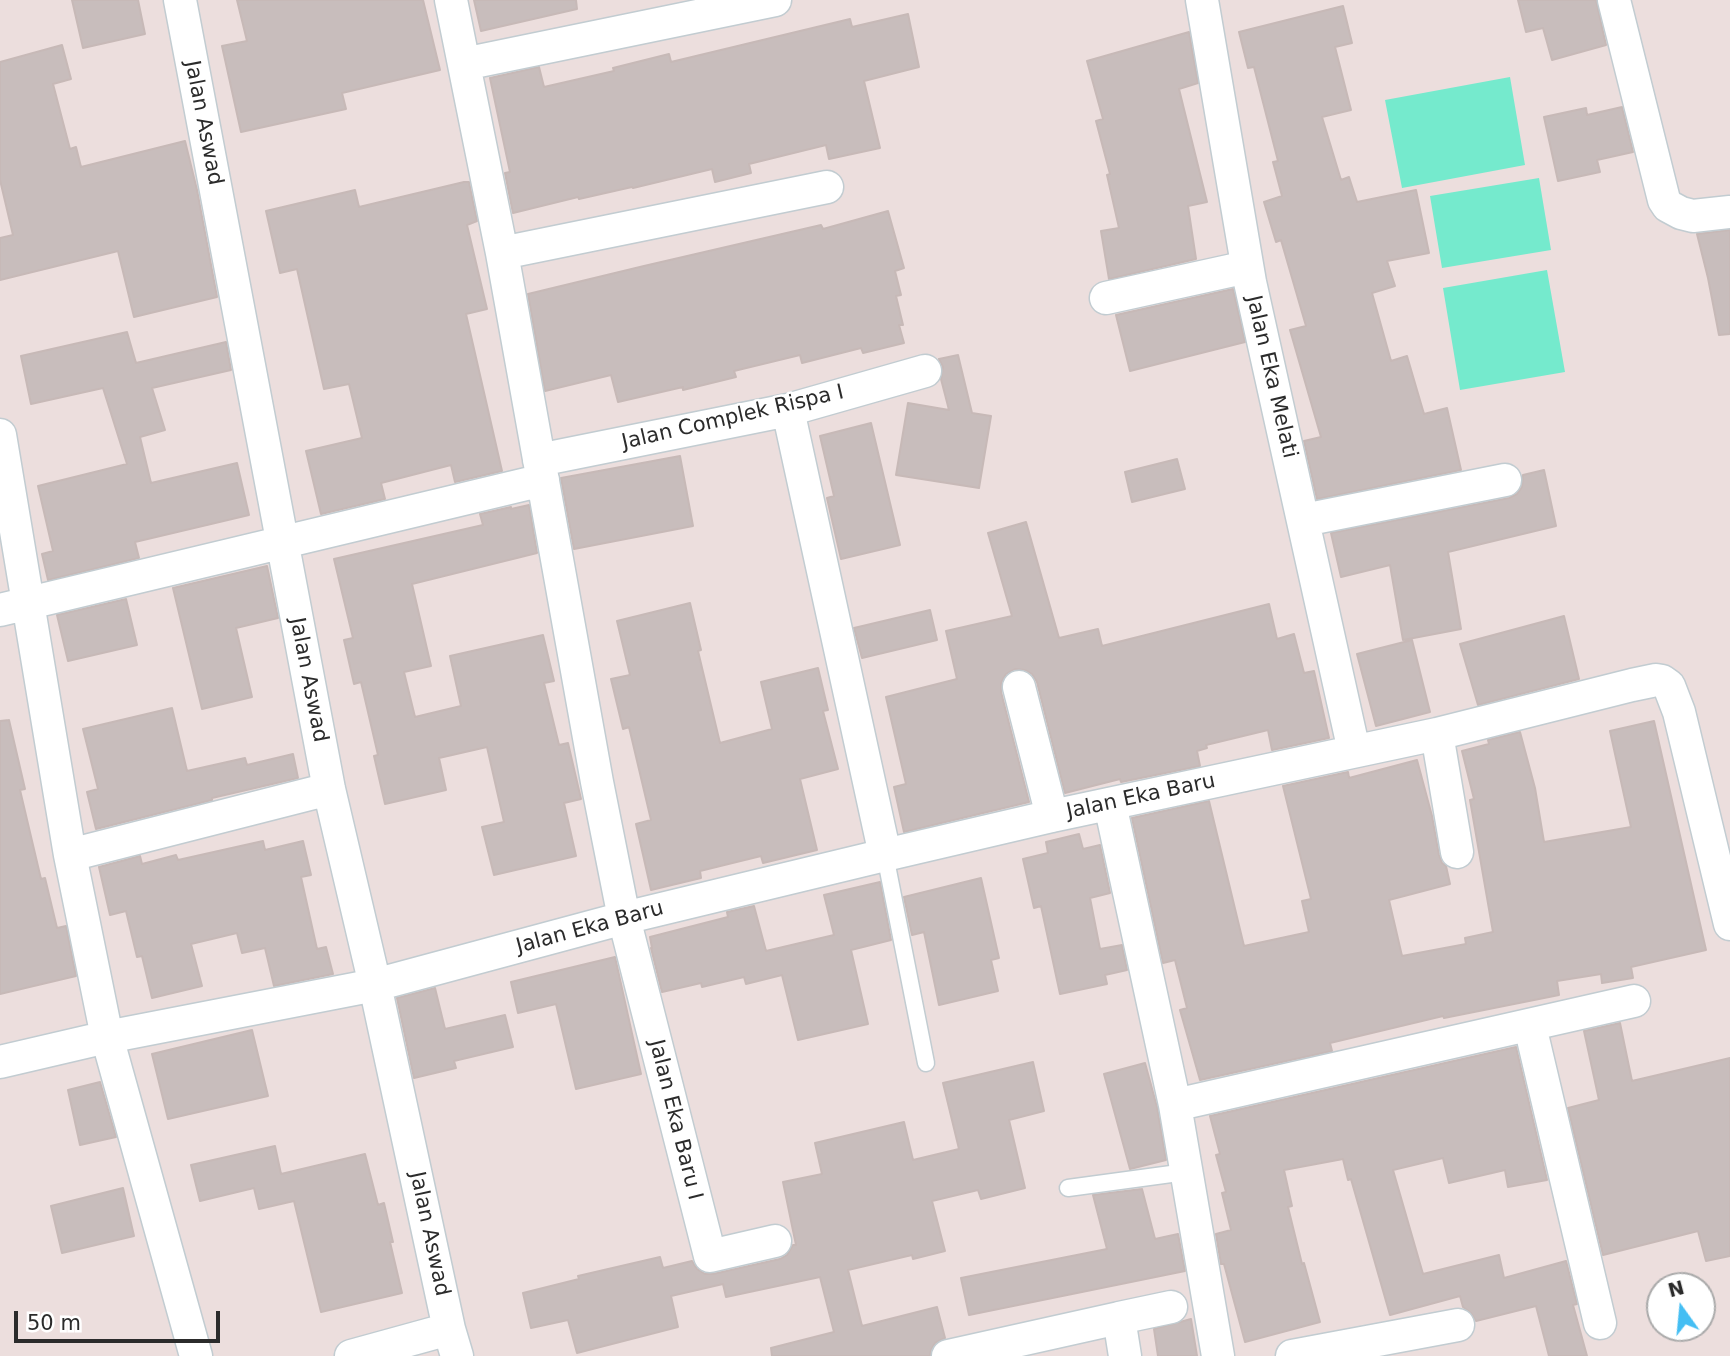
<!DOCTYPE html>
<style>
body{margin:0}
#map{position:relative;width:1730px;height:1356px;overflow:hidden;background:#ecdedd;font-family:"DejaVu Sans",sans-serif}
canvas{display:block}
.north{position:absolute;left:1646px;top:1272px;width:70px;height:70px;box-sizing:border-box;background:#fff;border:2px solid #aaa;border-radius:50%;rotate:345deg;font-size:19px;font-weight:700;line-height:28px;text-align:center;color:#2b2b2b}
.north::after{content:'';display:block;margin:auto;width:24px;height:32px;background:#44bef3;clip-path:polygon(50% 0,100% 100%,50% 72%,0 100%)}
.scale{position:absolute;left:14px;top:1311px;width:206px;height:32px;box-sizing:border-box;border:4px solid #2b2b2b;border-top:0;padding-left:9px;font-size:21px;line-height:24px;white-space:nowrap;color:#2b2b2b;-webkit-text-stroke:5px #fff;paint-order:stroke}
</style>
<div id="map">
<canvas width="1730" height="1356"></canvas>
<div class="north">N</div>
<div class="scale">50 m</div>
</div>
<script>
const c = document.querySelector('canvas').getContext('2d');
c.lineJoin = 'round';
function fill(path, color) {
  c.fillStyle = color;
  c.fill(path, 'evenodd');
}
function poly(rows) {
  const path = new Path2D();
  for (const r of rows) {
    path.moveTo(r[0], r[1]);
    for (let i = 2; i < r.length; i += 2) path.lineTo(r[i], r[i + 1]);
  }
  return path;
}
function strokePath(path, color, width, dash) {
  c.strokeStyle = color;
  c.lineWidth = width;
  c.lineCap = dash ? 'butt' : 'round';
  c.setLineDash(dash || []);
  c.stroke(path);
}
function label(font, color, halo, rows, align = 'center') {
  c.font = font + ' "DejaVu Sans",sans-serif';
  c.lineWidth = 5;
  c.setLineDash([]);
  c.textBaseline = 'middle';
  c.strokeStyle = halo;
  c.fillStyle = color;
  for (const [text, x, y, turn = 0] of rows) {
    c.save();
    c.translate(x, y);
    c.rotate((+turn || 0) * Math.PI / 180);
    c.textAlign = isNaN(turn) ? turn : align;
    if (halo) c.strokeText(text, 0, 0);
    c.fillText(text, 0, 0);
    c.restore();
  }
}
const water = poly([
 [1510,77,1525,165,1402,188,1385,100],
 [1539,178,1551,250,1442,268,1430,196],
 [1547,270,1565,372,1460,390,1443,288]
]);
const building = poly([
 [72,0,138,0,145,34,83,48,72,0],
 [237,0,423,0,440,70,342,93,346,109,241,132,222,46,247,41,237,0],
 [474,0,576,0,577,9,481,31,474,0],
 [1518,0,1596,0,1606,45,1552,60,1543,28,1526,32,1518,0],
 [1343,6,1352,43,1335,47,1351,110,1322,117,1341,180,1349,177,1357,202,1416,190,1429,253,1387,261,1395,286,1372,293,1391,361,1407,356,1424,414,1447,408,1461,470,1317,499,1304,441,1321,437,1290,330,1306,326,1281,240,1276,242,1264,202,1282,196,1273,162,1278,161,1254,67,1248,68,1239,32,1343,6],
 [908,14,919,67,864,81,880,148,829,159,826,145,749,164,751,173,715,182,712,169,633,188,632,187,579,199,578,197,513,213,505,173,510,172,490,78,539,67,544,87,614,71,613,68,669,54,671,62,850,19,852,27,908,14],
 [1189,32,1198,83,1179,89,1207,202,1188,206,1196,259,1109,279,1101,231,1119,228,1107,175,1110,174,1096,121,1103,119,1087,61,1189,32],
 [62,45,71,79,53,84,70,149,76,147,81,167,185,141,197,190,217,297,134,317,118,251,0,280,0,238,13,235,0,180,0,62,62,45],
 [1622,107,1633,152,1597,160,1600,172,1558,181,1544,117,1586,108,1587,115,1622,107],
 [464,182,469,182,477,221,467,225,487,309,466,314,502,471,455,482,451,465,381,483,385,499,321,514,306,451,362,438,349,384,324,389,297,269,280,273,266,211,355,190,359,207,464,182],
 [888,211,904,268,895,271,901,295,896,296,903,325,899,325,904,343,863,353,861,348,802,363,800,355,734,371,736,377,683,390,683,387,618,402,611,375,545,391,528,294,644,266,821,225,823,229,888,211],
 [1730,230,1730,334,1719,335,1708,278,1697,234,1730,230],
 [1233,289,1245,342,1130,371,1116,315,1233,289],
 [127,332,136,363,226,342,231,370,152,388,165,430,140,437,151,483,237,463,249,515,135,542,139,558,48,580,42,554,53,551,38,486,127,464,103,388,31,404,21,356,127,332],
 [958,355,972,413,991,416,979,488,896,475,908,403,949,410,941,379,943,367,939,359,958,355],
 [871,423,900,545,841,559,827,498,834,496,820,436,871,423],
 [680,456,693,526,574,549,561,478,680,456],
 [1177,459,1185,489,1132,502,1125,472,1177,459],
 [1544,470,1556,526,1448,552,1461,629,1403,640,1390,565,1341,577,1331,533,1509,498,1517,494,1522,487,1523,475,1544,470],
 [529,505,537,553,412,584,431,666,404,672,415,717,461,706,450,656,543,635,554,681,544,683,559,745,568,743,581,799,564,803,576,856,494,875,482,827,504,822,487,747,439,758,446,790,385,804,374,756,378,755,361,682,354,684,344,640,353,638,334,559,483,525,480,514,511,507,511,509,529,505],
 [1026,522,1059,638,1098,629,1102,646,1269,604,1277,639,1294,634,1304,673,1314,671,1329,738,1272,750,1268,730,1206,745,1207,748,1197,751,1200,766,1121,782,1120,779,1065,793,1037,682,1032,674,1025,670,1015,669,1006,674,1001,683,1001,692,1029,802,904,832,894,787,906,784,886,697,957,679,946,631,1012,616,988,533,1026,522],
 [267,566,278,618,236,628,252,697,202,709,173,588,267,566],
 [126,599,137,645,68,661,57,615,126,599],
 [690,603,701,650,698,651,720,743,772,729,761,682,818,668,828,710,823,711,838,769,800,779,817,850,763,863,761,856,700,871,701,878,651,890,636,824,651,820,629,727,623,729,611,679,630,675,617,621,690,603],
 [930,610,937,640,862,658,854,628,930,610],
 [1564,616,1579,679,1478,705,1460,644,1564,616],
 [1412,640,1430,712,1376,726,1357,654,1412,640],
 [172,708,187,771,245,758,247,765,293,754,298,778,212,798,212,800,96,829,87,792,98,789,83,729,172,708],
 [9,720,25,789,20,790,41,879,45,878,57,928,66,926,76,976,0,994,0,721,9,720],
 [1654,721,1706,950,1631,967,1633,978,1602,983,1601,974,1557,981,1559,995,1444,1018,1443,1016,1330,1043,1332,1051,1200,1080,1180,1010,1187,1008,1175,960,1163,963,1132,818,1209,801,1244,946,1309,932,1302,901,1311,899,1283,786,1348,772,1349,778,1417,760,1432,816,1439,855,1442,863,1446,866,1450,884,1389,900,1402,956,1466,944,1465,938,1493,932,1470,800,1474,799,1462,751,1489,744,1488,740,1520,732,1535,788,1544,842,1631,827,1610,731,1654,721],
 [1079,834,1083,849,1100,845,1110,893,1090,898,1100,949,1122,945,1127,970,1105,975,1107,984,1060,994,1041,906,1034,908,1023,859,1048,853,1046,842,1079,834],
 [263,841,265,850,303,841,311,875,301,877,317,949,326,947,333,974,274,986,265,948,242,953,237,933,191,944,202,986,152,998,142,956,137,957,126,911,110,915,99,867,140,856,142,864,176,855,178,860,263,841],
 [981,878,999,958,991,960,998,991,939,1005,924,932,912,935,904,897,981,878],
 [880,882,891,940,851,950,868,1024,798,1040,782,975,746,984,744,977,702,987,701,983,662,992,651,948,652,948,650,937,728,917,727,912,754,906,766,951,834,935,824,895,880,882],
 [615,957,641,1074,576,1089,556,1004,518,1013,511,982,615,957],
 [435,988,445,1029,505,1015,513,1047,454,1061,456,1068,414,1078,397,998,435,988],
 [1620,1023,1632,1081,1730,1058,1730,1256,1706,1261,1698,1231,1603,1255,1568,1108,1599,1100,1584,1031,1620,1023],
 [252,1030,268,1096,168,1119,152,1054,252,1030],
 [1516,1047,1547,1180,1508,1187,1505,1170,1449,1183,1443,1158,1393,1170,1423,1274,1499,1255,1504,1278,1566,1261,1577,1304,1573,1305,1587,1356,1549,1356,1536,1306,1476,1321,1471,1313,1463,1307,1460,1296,1390,1315,1351,1179,1348,1180,1343,1159,1284,1170,1292,1206,1288,1207,1302,1264,1304,1263,1320,1322,1245,1342,1224,1264,1221,1264,1216,1234,1231,1230,1222,1193,1226,1192,1216,1155,1220,1154,1210,1116,1516,1047],
 [1033,1062,1044,1111,1009,1120,1025,1188,981,1199,978,1190,932,1201,945,1251,913,1259,912,1255,848,1270,862,1326,937,1307,945,1338,935,1343,931,1350,930,1356,772,1356,771,1348,834,1332,820,1277,726,1297,723,1284,671,1296,678,1327,577,1353,568,1320,531,1328,523,1293,579,1279,578,1276,660,1257,663,1268,692,1261,697,1269,705,1274,713,1274,780,1259,787,1255,793,1245,796,1245,783,1182,822,1174,815,1143,904,1122,913,1160,959,1149,943,1083,1033,1062],
 [1145,1063,1157,1107,1166,1160,1130,1169,1104,1074,1145,1063],
 [100,1082,116,1137,80,1145,68,1090,100,1082],
 [275,1146,281,1174,365,1154,378,1205,384,1203,393,1242,390,1242,402,1293,321,1312,294,1201,259,1209,254,1188,200,1201,191,1165,275,1146],
 [123,1188,134,1236,62,1253,51,1206,123,1188],
 [1142,1189,1155,1239,1178,1234,1185,1271,969,1315,961,1278,1107,1249,1093,1195,1142,1189],
 [1191,1319,1197,1356,1158,1356,1154,1329,1191,1319]
]);
const lane = poly([
 [885,855,926,1063],
 [1068,1188,1186,1172]
]);
const street = poly([
 [180,0,329,789,375,985,449,1329,457,1356],
 [451,0,502,253,597,782,624,918,710,1256,775,1241],
 [1202,0,1250,282,1354,751],
 [1614,0,1664,200,1668,206,1681,213,1693,216,1730,212],
 [464,64,775,0],
 [502,253,827,187],
 [1106,298,1247,267],
 [788,410,885,855],
 [0,435,70,855,107,1037,196,1356],
 [539,460,788,410,925,371],
 [1304,520,1505,480],
 [0,610,543,480],
 [1019,687,1052,816],
 [1437,734,1457,852],
 [1110,804,1175,1105,1218,1356],
 [70,855,329,789],
 [1530,1026,1600,1323],
 [0,1062,107,1037,375,985,624,918,885,855,1052,816,1437,734,1632,685,1656,680,1662,681,1669,686,1679,712,1730,924],
 [1175,1105,1634,1001],
 [1119,1318,1171,1307],
 [351,1356,449,1329],
 [948,1356,1119,1318,1125,1356],
 [1292,1356,1458,1325]
]);
const streetNames = [
 ["Jalan Aswad",203,123,79],
 ["Jalan Eka Melati",1271,377,77],
 ["Jalan Complek Rispa I",733,418,-13],
 ["Jalan Aswad",308,680,79],
 ["Jalan Eka Baru",1141,797,-12],
 ["Jalan Eka Baru",590,928,-15],
 ["Jalan Eka Baru I",675,1120,76],
 ["Jalan Aswad",429,1234,78]
];
fill(water, '#75eacd');
fill(building, '#c8bdbc');
strokePath(building, '#c7b9b7', 2);
strokePath(lane, '#c2ccd1', 19);
strokePath(street, '#c2ccd1', 35);
strokePath(lane, '#fff', 16);
strokePath(street, '#fff', 32);
label('21px', '#2b2b2b', '#fff', streetNames);
</script>
